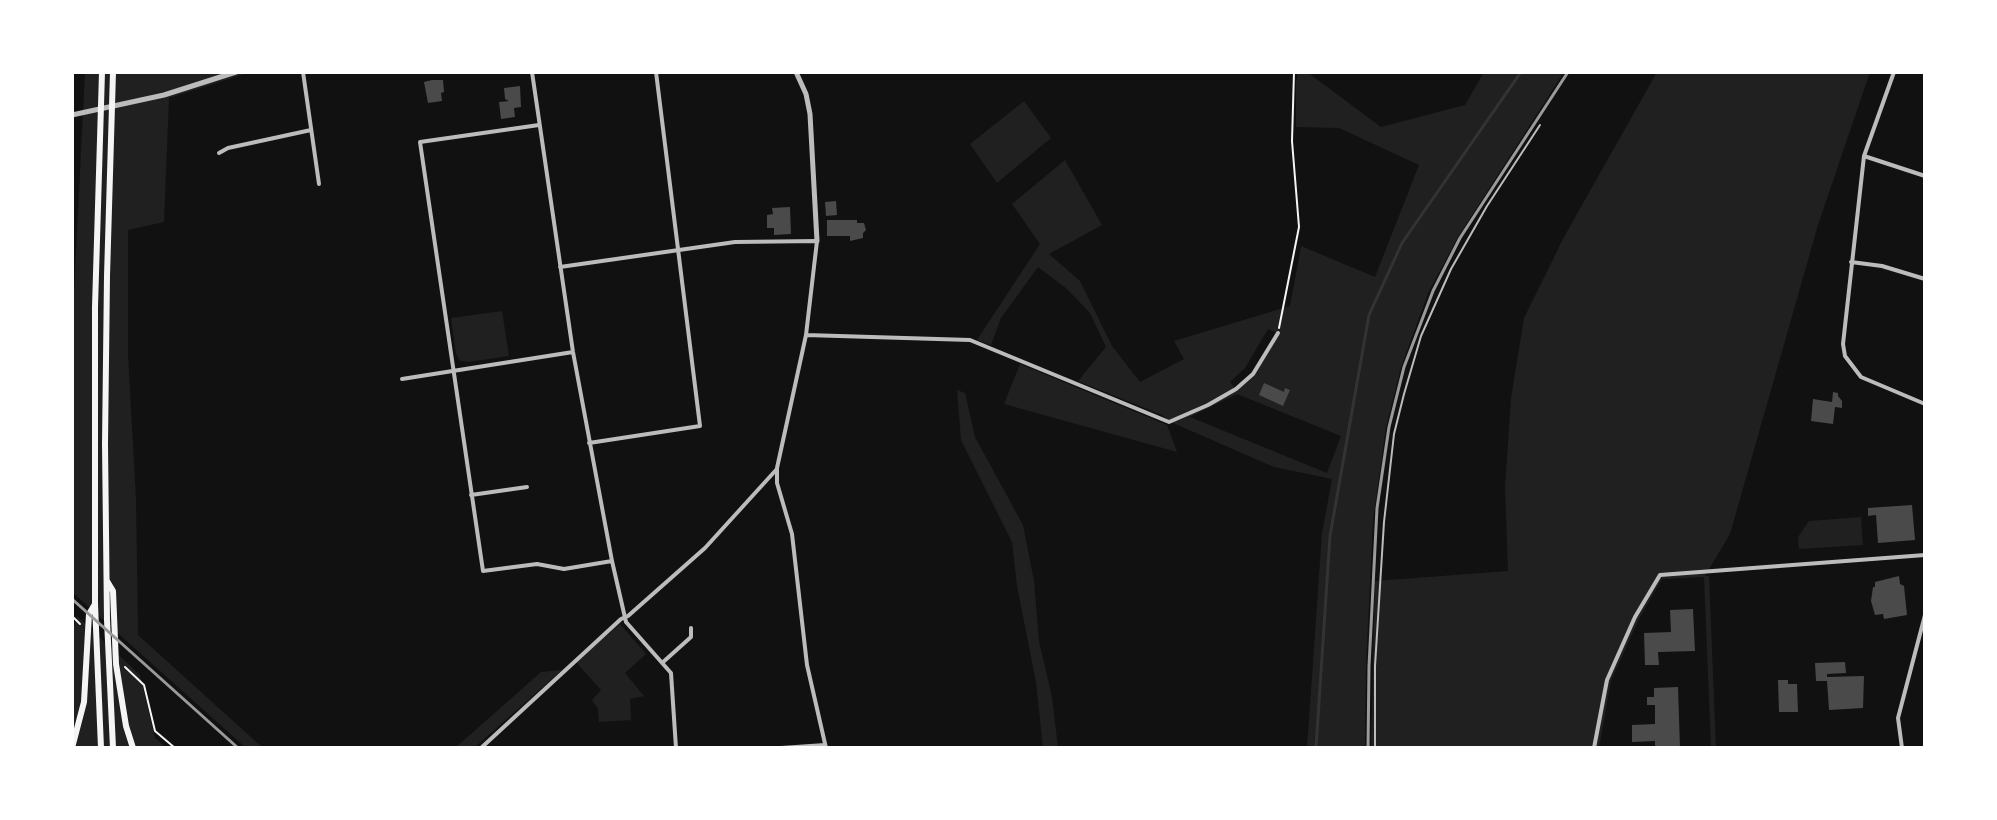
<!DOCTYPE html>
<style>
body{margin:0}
#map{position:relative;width:1997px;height:820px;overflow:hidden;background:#111;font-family:Signika,sans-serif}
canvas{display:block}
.frame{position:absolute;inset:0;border:74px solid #fff;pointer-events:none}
</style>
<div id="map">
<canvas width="1997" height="820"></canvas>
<div class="frame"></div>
</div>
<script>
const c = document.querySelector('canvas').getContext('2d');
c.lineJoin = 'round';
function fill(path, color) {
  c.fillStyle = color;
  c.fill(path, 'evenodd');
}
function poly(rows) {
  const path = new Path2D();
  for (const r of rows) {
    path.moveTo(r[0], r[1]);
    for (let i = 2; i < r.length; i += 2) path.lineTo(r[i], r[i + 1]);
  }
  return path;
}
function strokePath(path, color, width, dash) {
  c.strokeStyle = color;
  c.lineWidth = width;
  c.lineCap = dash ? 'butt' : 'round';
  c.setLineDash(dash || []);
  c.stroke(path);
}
const green = poly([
 [85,72,251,72,169,98,164,222,128,230,128,356,136,498,138,635,263,748,246,748,72,592,72,331],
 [1298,72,1307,72,1381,127,1465,105,1484,72,1564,72,1458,237,1429,291,1401,367,1386,427,1373,520,1366,666,1365,748,1307,748,1322,533,1332,479,1274,467,1173,423,1162,415,1078,381,1106,347,1090,313,1067,289,1038,267,1001,318,991,345,977,340,1040,244,1012,204,1065,160,1102,225,1049,254,1080,281,1112,346,1140,382,1184,359,1174,341,1290,306,1301,246,1375,277,1419,165,1339,128,1296,127,1296,82],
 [1268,329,1277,333,1253,374,1236,389,1230,382,1245,368],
 [1237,394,1341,436,1327,473,1190,417],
 [1657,72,1870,72,1818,225,1730,534,1705,576,1709,576,1716,748,1711,748,1704,577,1662,579,1639,619,1611,681,1599,748,1371,748,1375,581,1508,571,1505,487,1511,398,1524,318,1564,237],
 [1024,101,1051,138,997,183,970,144],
 [502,311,509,356,468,362,460,361,456,354,451,318],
 [1020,364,1167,425,1177,452,1004,404],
 [957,390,965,393,975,437,1023,525,1034,581,1039,641,1052,697,1058,748,1043,748,1036,682,1017,586,1012,542,961,440],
 [1861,517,1863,545,1799,549,1798,537,1809,521],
 [77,616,140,675,155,738,167,748,72,748,72,633],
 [620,624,646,654,625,673,644,696,630,699,631,720,599,722,598,709,592,700,601,690,576,662],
 [562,670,474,748,455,748,541,672]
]);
const stream = poly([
 [1316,748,1330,536,1369,315,1402,243,1521,72]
]);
const building = poly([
 [432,80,443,80,444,92,441,93,442,101,428,103,424,82],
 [520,86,521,107,514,108,515,117,501,119,499,102,509,101,505,99,504,88],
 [836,201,837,215,826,216,825,202],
 [790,207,791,234,774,235,774,228,767,228,767,215,773,214,772,208],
 [827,220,857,220,857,223,864,223,866,230,863,233,863,238,850,241,850,236,827,236],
 [1264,383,1284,392,1285,388,1290,390,1283,406,1259,395],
 [1833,392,1838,393,1838,396,1842,401,1842,408,1835,407,1833,424,1811,421,1813,399,1832,402],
 [1912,505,1915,540,1878,543,1876,515,1868,516,1868,508],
 [1899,576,1900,584,1904,586,1907,615,1884,619,1883,614,1875,615,1871,601,1873,587,1875,587,1875,582],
 [1693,609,1695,651,1658,652,1659,665,1645,665,1644,633,1671,632,1670,610],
 [1845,662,1846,673,1827,674,1827,677,1864,676,1863,708,1829,710,1827,681,1816,681,1815,663],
 [1778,680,1788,680,1788,684,1797,684,1798,712,1779,712],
 [1678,687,1680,748,1655,748,1655,741,1632,742,1632,725,1655,724,1655,705,1647,705,1647,697,1654,697,1654,688]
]);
const path = poly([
 [1279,328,1299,227,1292,141,1294,72],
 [72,616,80,624],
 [125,667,144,685,155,731,175,748]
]);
const service = poly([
 [1375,748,1375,666,1384,522,1394,434,1404,394,1421,336,1451,269,1487,206,1540,125]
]);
const minor = poly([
 [303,72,319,184],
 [532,72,573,352,612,561,626,622,671,673,676,748],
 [1894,72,1864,156,1843,344,1845,356,1861,377,1925,404],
 [539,125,420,142,483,571,537,564,564,569,612,561],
 [219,153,228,148,311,130],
 [1864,156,1925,176],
 [1851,262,1882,266,1925,279],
 [560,267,735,242,817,241,806,335,777,468,777,483,792,534,807,665,826,748],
 [806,335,970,340,1169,422,1208,405,1236,389,1253,374,1278,333],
 [402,379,573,352],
 [589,443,700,426,656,72],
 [471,495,527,487],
 [662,663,691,637,691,628],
 [481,748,621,619,628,616,705,548,776,470],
 [781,748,825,745],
 [1594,748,1607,680,1635,617,1660,575,1925,555],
 [1902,748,1898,718,1925,615]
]);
const tertiary = poly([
 [796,72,806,94,810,114,817,241],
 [72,115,164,95,236,72]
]);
const trunk = poly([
 [107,581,113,591,116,664,126,726,133,748],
 [72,748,84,702,89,614,95,604],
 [101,748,95,604,95,307,102,72],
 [113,748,107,620,105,444,107,276,113,72]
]);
const rail = poly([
 [72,599,238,748],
 [1368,748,1369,666,1377,508,1389,427,1404,367,1433,291,1460,238,1568,72]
]);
fill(green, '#202020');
strokePath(stream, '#333', 3);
fill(building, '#4a4a4a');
strokePath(path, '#f5f5f5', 2);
strokePath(service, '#bcbcbc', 2);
strokePath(minor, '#bcbcbc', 4);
strokePath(tertiary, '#bcbcbc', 5);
strokePath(trunk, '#f5f5f5', 6);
strokePath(rail, '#9a9a9a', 3);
</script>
